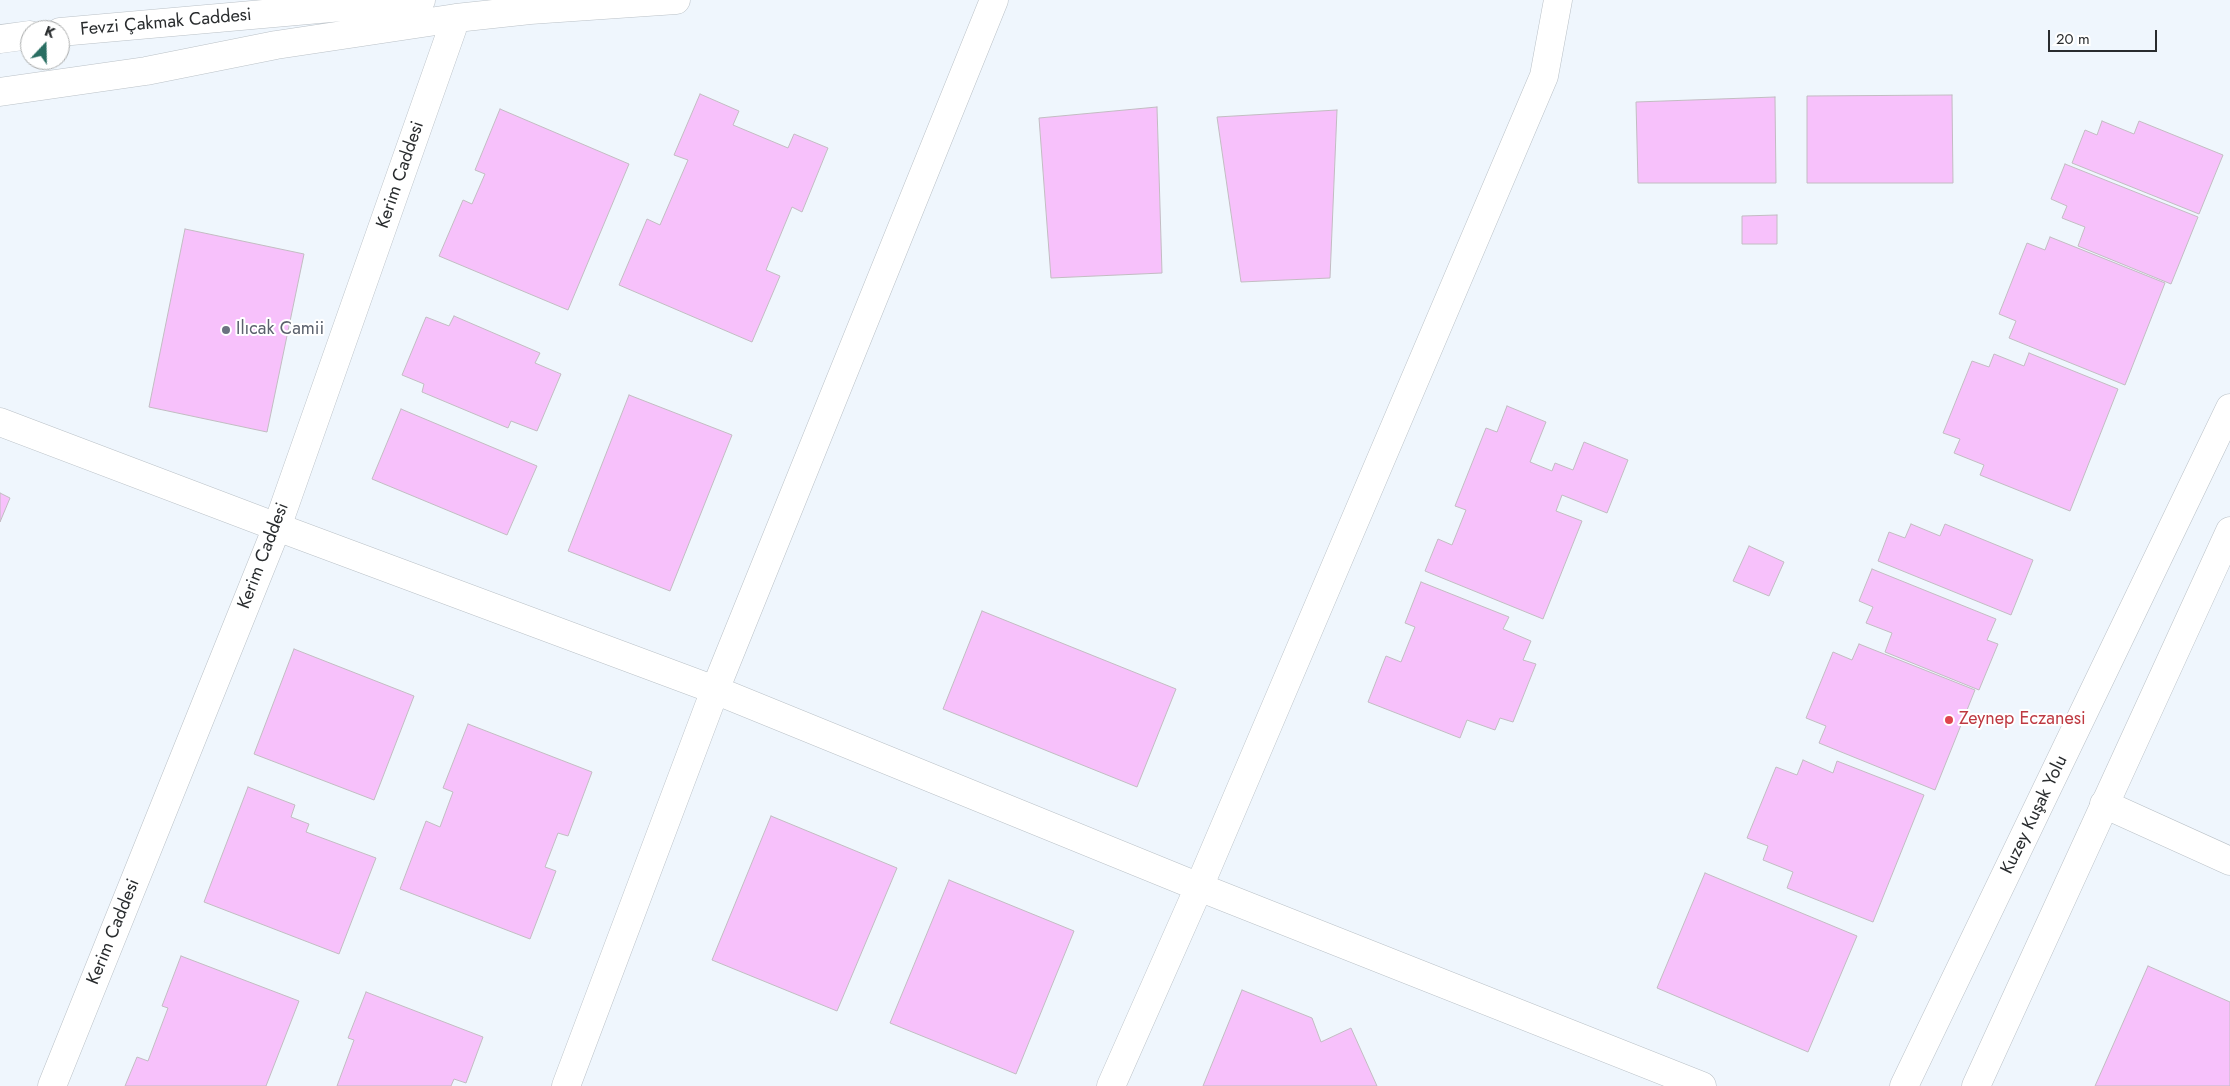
<!DOCTYPE html>
<meta charset="utf-8">
<style>
body{margin:0}
#map{position:relative;width:2230px;height:1086px;overflow:hidden;background:#eff6fd;font-family:Jost,sans-serif}
canvas{display:block}
.north{position:absolute;left:20px;top:20px;width:50px;height:50px;box-sizing:border-box;background:#fff;border:1px solid #a9abab;border-radius:50%;rotate:21deg;font-size:14px;font-weight:700;line-height:20px;text-align:center;color:#292c2e}
.north::after{content:'';display:block;margin:auto;width:18px;height:22px;background:#296e62;clip-path:polygon(50% 0,100% 100%,50% 72%,0 100%)}
.scale{position:absolute;left:2048px;top:30px;width:109px;height:22px;box-sizing:border-box;border:2px solid #292c2e;border-top:0;padding-left:6px;font-size:15px;line-height:18px;white-space:nowrap;color:#292c2e;-webkit-text-stroke:4px #fff;paint-order:stroke}
</style>
<div id="map">
<canvas width="2230" height="1086"></canvas>
<div class="north">K</div>
<div class="scale">20 m</div>
</div>
<script>
const c = document.querySelector('canvas').getContext('2d');
c.lineJoin = 'round';
function fill(path, color) {
  c.fillStyle = color;
  c.fill(path, 'evenodd');
}
function poly(rows) {
  const path = new Path2D();
  for (const r of rows) {
    path.moveTo(r[0], r[1]);
    for (let i = 2; i < r.length; i += 2) path.lineTo(r[i], r[i + 1]);
  }
  return path;
}
function strokePath(path, color, width, dash) {
  c.strokeStyle = color;
  c.lineWidth = width;
  c.lineCap = dash ? 'butt' : 'round';
  c.setLineDash(dash || []);
  c.stroke(path);
}
function label(font, color, halo, rows, align = 'center') {
  c.font = font + ' Jost,sans-serif';
  c.lineWidth = 4;
  c.setLineDash([]);
  c.textBaseline = 'middle';
  c.strokeStyle = halo;
  c.fillStyle = color;
  for (const [text, x, y, turn = 0] of rows) {
    c.save();
    c.translate(x, y);
    c.rotate((+turn || 0) * Math.PI / 180);
    c.textAlign = isNaN(turn) ? turn : align;
    if (halo) c.strokeText(text, 0, 0);
    c.fillText(text, 0, 0);
    c.restore();
  }
}
const building = poly([
 [700,94,739,111,733,125,788,148,794,134,828,148,802,212,792,207,766,270,780,276,752,342,619,285,647,219,660,225,688,160,674,155,700,94],
 [1952,95,1953,183,1807,183,1807,96,1952,95],
 [1775,97,1776,183,1638,183,1636,102,1775,97],
 [1157,107,1162,273,1051,278,1039,118,1157,107],
 [500,109,629,164,568,310,439,256,463,200,472,204,485,174,475,170,500,109],
 [1337,110,1330,278,1241,282,1217,117,1337,110],
 [2102,121,2134,134,2139,121,2223,155,2199,214,2072,163,2085,130,2097,135,2102,121],
 [2065,164,2198,217,2171,284,2078,246,2085,227,2062,218,2067,206,2051,199,2065,164],
 [1777,215,1777,244,1742,244,1742,216,1777,215],
 [185,229,304,254,267,432,149,407,185,229],
 [2050,237,2165,283,2125,385,2009,338,2016,321,1999,314,2027,243,2045,250,2050,237],
 [454,316,540,353,535,363,561,374,537,431,511,421,508,428,422,392,424,384,402,375,426,317,449,326,454,316],
 [2029,353,2118,389,2070,511,1980,475,1984,465,1954,453,1960,439,1943,433,1972,361,1989,367,1994,354,2024,366,2029,353],
 [629,395,732,435,670,591,568,551,629,395],
 [1507,406,1546,422,1530,462,1552,471,1555,463,1573,470,1584,442,1628,460,1607,513,1562,495,1556,511,1582,521,1543,619,1425,571,1438,539,1452,545,1466,510,1455,506,1486,428,1497,432,1507,406],
 [401,409,537,466,507,535,372,479,401,409],
 [0,493,10,498,0,522,0,493],
 [1911,524,1940,536,1945,524,2033,560,2011,615,1878,561,1889,532,1905,538,1911,524],
 [1749,546,1784,562,1769,596,1733,581,1749,546],
 [1872,569,1996,619,1987,640,1998,644,1979,690,1885,652,1892,633,1866,623,1873,607,1859,601,1872,569],
 [1421,582,1509,617,1503,629,1531,641,1523,660,1536,664,1513,722,1500,718,1495,730,1467,720,1460,738,1368,702,1386,656,1401,662,1415,627,1405,623,1421,582],
 [982,611,1176,689,1137,787,943,709,982,611],
 [1859,644,1975,690,1935,790,1819,743,1826,726,1806,718,1833,652,1852,660,1859,644],
 [294,649,414,696,374,800,254,754,294,649],
 [468,724,592,772,568,836,558,833,545,867,556,871,530,939,400,889,426,821,440,827,453,792,443,788,468,724],
 [1803,760,1833,773,1837,761,1924,795,1873,922,1787,888,1793,872,1763,860,1768,846,1747,838,1776,767,1797,775,1803,760],
 [248,787,295,805,291,817,309,824,306,832,376,858,339,954,204,902,248,787],
 [771,816,897,868,837,1011,712,960,771,816],
 [1705,873,1857,936,1808,1052,1657,988,1705,873],
 [949,880,1074,931,1016,1074,890,1023,949,880],
 [181,956,299,1001,266,1086,125,1086,137,1057,148,1061,168,1008,162,1006,181,956],
 [2148,966,2230,1002,2230,1086,2095,1086,2148,966],
 [1242,990,1312,1018,1321,1042,1351,1028,1377,1086,1203,1086,1242,990],
 [366,992,483,1037,466,1083,454,1079,451,1086,337,1086,354,1040,348,1038,366,992]
]);
const street = poly([
 [0,422,277,527,715,690,1199,887,1702,1086],
 [2104,804,2230,861],
 [566,1086,715,690,994,0],
 [1111,1086,1199,887,1544,76,1558,0]
]);
const secondary = poly([
 [60,32,421,0],
 [0,39,30,35],
 [0,92,146,71,276,45,456,18,530,10,676,0],
 [52,1086,277,527,456,18],
 [1904,1086,2230,408],
 [1976,1086,2230,531]
]);
const markers = [
 [226,330,5,"#6b7280"],
 [1949,720,5,"#e0444e"]
];
const streetNames = [
 ["Fevzi Çakmak Caddesi",166,23,-5],
 ["Kerim Caddesi",401,175,-71],
 ["Kerim Caddesi",264,556,-69],
 ["Kuzey Kuşak Yolu",2035,815,-64],
 ["Kerim Caddesi",114,932,-68]
];
const worshipNames = [
 ["Ilıcak Camii",236,330]
];
const healthNames = [
 ["Zeynep Eczanesi",1959,720]
];
fill(building, '#f7c1fb');
strokePath(building, '#c2bcc2', 1);
strokePath(street, '#bac1c7', 29);
strokePath(secondary, '#bac1c7', 29);
strokePath(street, '#fff', 28);
strokePath(secondary, '#fff', 28);
for (const [x, y, r, color] of markers) {
  const dot = new Path2D();
  dot.arc(x, y, r, 0, 2 * Math.PI);
  c.fillStyle = color;
  c.fill(dot);
  strokePath(dot, '#fff', 2);
}
label('18px', '#292c2e', '#fff', streetNames);
label('18px', '#5b616d', '#fff', worshipNames, 'left');
label('18px', '#be3a42', '#fff', healthNames, 'left');
</script>
